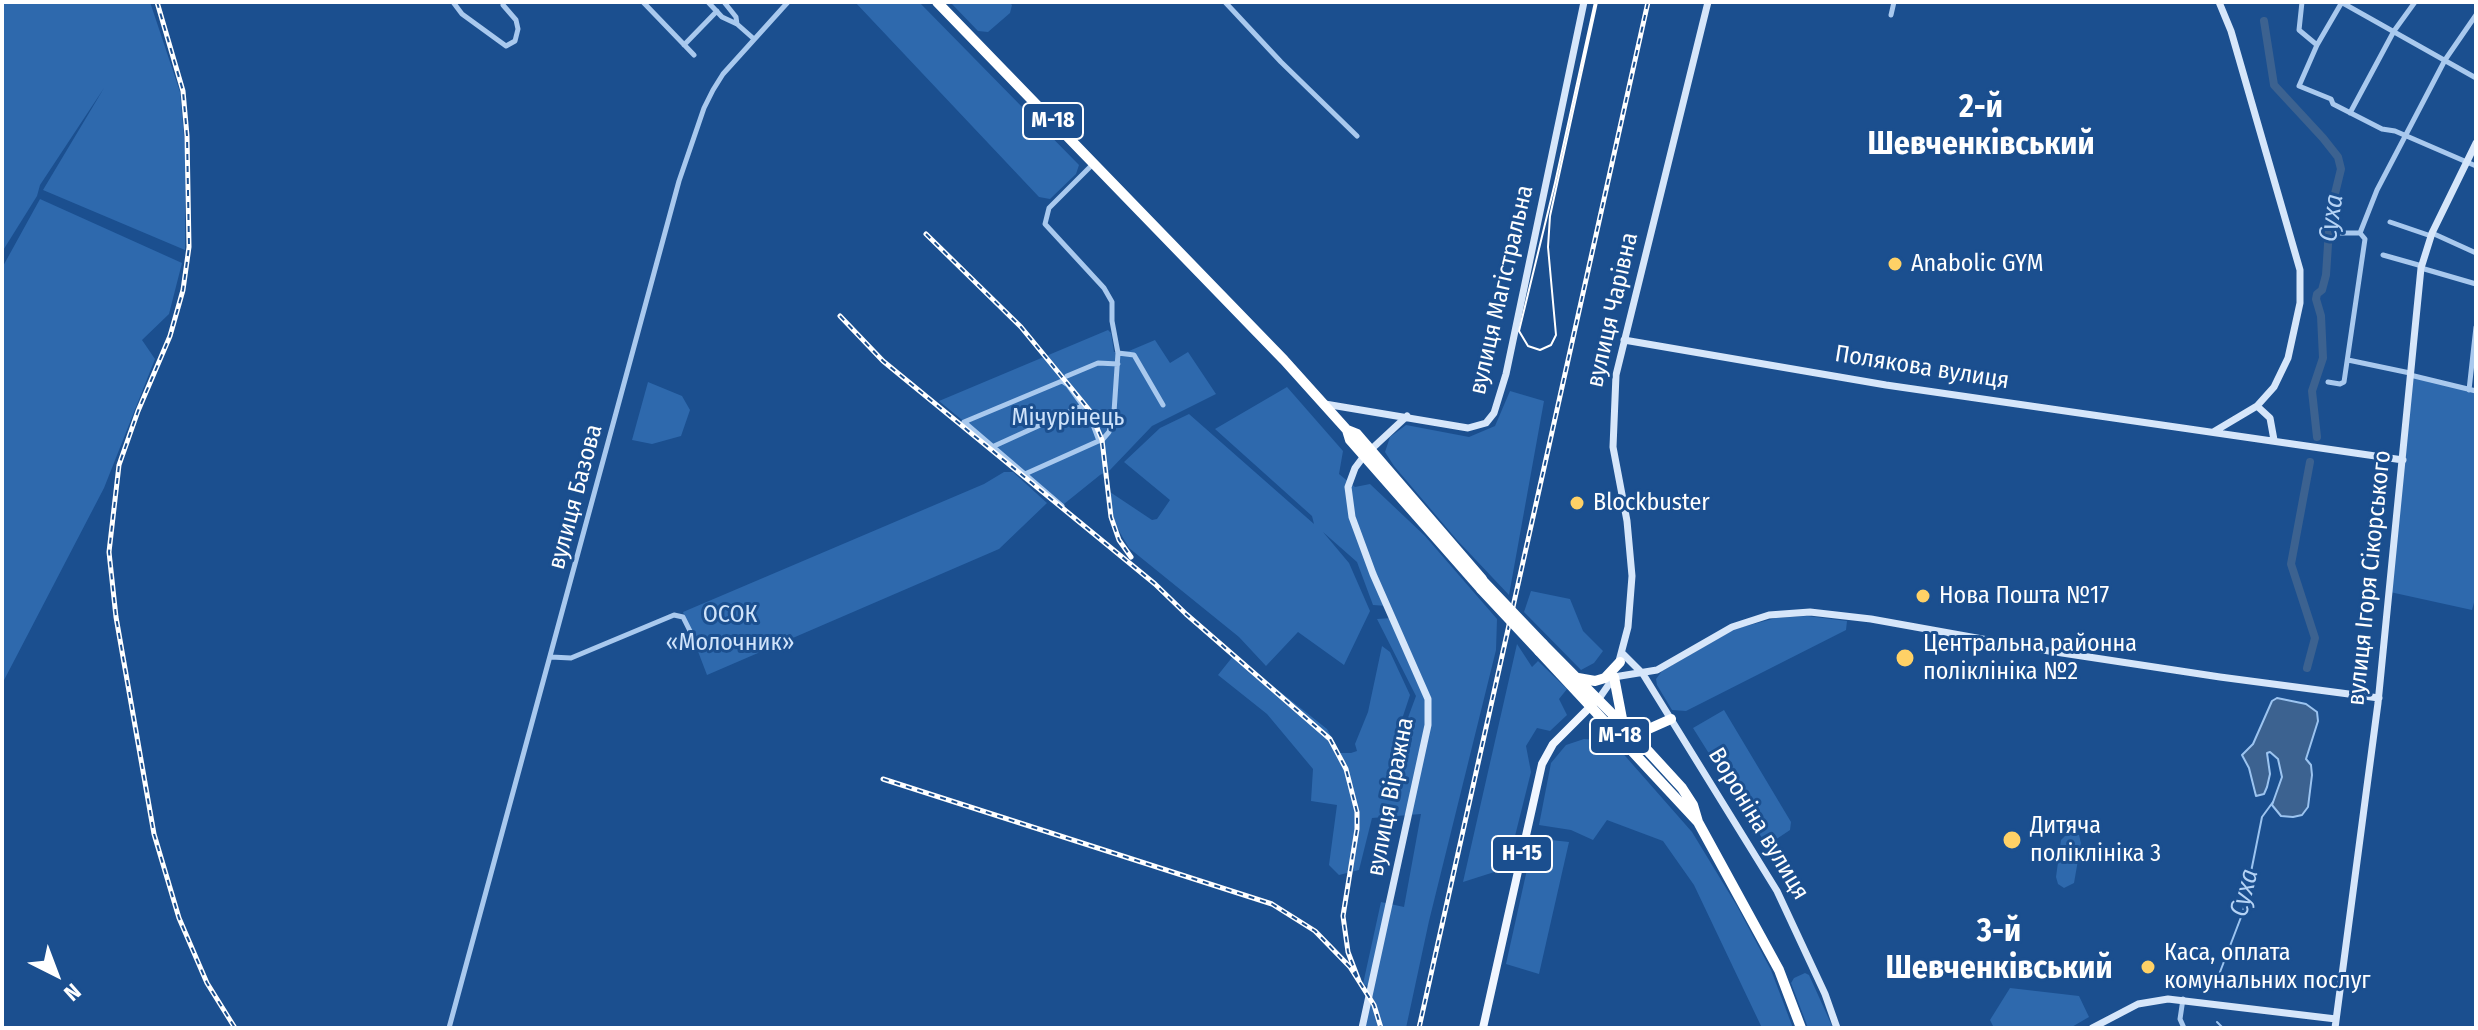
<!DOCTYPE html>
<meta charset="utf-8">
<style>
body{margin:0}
#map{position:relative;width:2478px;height:1030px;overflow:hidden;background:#1b4f8f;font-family:"Fira Sans Condensed",sans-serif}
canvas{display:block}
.frame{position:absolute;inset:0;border:4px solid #fff;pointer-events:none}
.north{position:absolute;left:16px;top:934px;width:80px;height:80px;-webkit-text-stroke:6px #1b4f8f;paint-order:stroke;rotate:138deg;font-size:22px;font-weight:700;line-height:32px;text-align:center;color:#fff}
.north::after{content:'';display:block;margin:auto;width:28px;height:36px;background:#fff;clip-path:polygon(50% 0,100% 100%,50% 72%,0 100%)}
</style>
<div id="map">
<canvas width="2478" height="1030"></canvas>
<div class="frame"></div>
<div class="north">N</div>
</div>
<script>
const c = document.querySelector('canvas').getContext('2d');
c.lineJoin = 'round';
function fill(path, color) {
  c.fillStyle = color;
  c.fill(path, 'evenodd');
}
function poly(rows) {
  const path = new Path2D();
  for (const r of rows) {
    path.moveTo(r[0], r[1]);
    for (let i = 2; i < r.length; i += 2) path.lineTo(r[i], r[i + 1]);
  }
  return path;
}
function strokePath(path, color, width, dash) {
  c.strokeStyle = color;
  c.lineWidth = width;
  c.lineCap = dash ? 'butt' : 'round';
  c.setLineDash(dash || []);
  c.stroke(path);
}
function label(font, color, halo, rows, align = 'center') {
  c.font = font + ' "Fira Sans Condensed",sans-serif';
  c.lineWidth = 6;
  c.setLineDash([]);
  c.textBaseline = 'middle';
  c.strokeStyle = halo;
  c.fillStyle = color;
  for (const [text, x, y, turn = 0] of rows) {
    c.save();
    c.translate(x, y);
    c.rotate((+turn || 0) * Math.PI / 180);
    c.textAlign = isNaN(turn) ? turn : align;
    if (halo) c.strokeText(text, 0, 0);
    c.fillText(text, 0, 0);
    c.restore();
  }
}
const green = poly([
 [2,2,150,2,180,92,185,148,185,250,43,190,104,88,40,185,37,196,2,252],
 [855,2,919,2,1079,165,1076,174,1050,199,1039,197],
 [950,2,1009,2,1012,5,1010,13,988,32,978,31],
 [40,199,182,263,169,314,142,340,155,359,104,488,2,684,2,268],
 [1108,330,1111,333,1114,352,1129,351,1155,340,1170,363,1188,352,1216,394,1152,426,1110,470,1100,475,1064,504,939,401],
 [2410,373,2476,391,2476,595,2472,610,2390,592],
 [648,382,682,396,690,410,681,436,652,444,632,440],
 [1287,387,1343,451,1339,474,1355,487,1370,484,1425,536,1497,619,1496,650,1429,921,1406,1028,1362,1028,1372,988,1363,984,1381,902,1404,907,1421,814,1372,818,1359,870,1339,875,1329,865,1337,805,1311,801,1313,769,1267,714,1218,675,1234,655,1327,729,1340,753,1351,753,1357,751,1355,744,1368,712,1382,646,1390,652,1410,695,1395,740,1399,742,1416,696,1377,619,1392,618,1387,606,1373,605,1357,562,1323,532,1349,563,1370,611,1344,665,1298,632,1266,666,1239,637,1129,548,1116,526,1110,506,1110,492,1152,520,1157,519,1170,500,1124,462,1160,428,1189,414,1314,524,1312,516,1215,429],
 [1510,391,1544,401,1509,595,1457,540,1394,466,1385,452,1390,437,1406,425,1469,437,1495,426],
 [1004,472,1013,472,1047,503,999,549,707,675,683,612,984,484],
 [1531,591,1570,599,1583,631,1603,651,1594,663,1581,670,1524,612],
 [1807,616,1847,621,1846,630,1686,711,1672,710,1657,685,1656,679,1662,671,1735,629,1776,618],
 [1517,644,1532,667,1538,661,1567,689,1559,699,1567,715,1550,731,1537,728,1526,746,1531,772,1507,868,1463,882],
 [1724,710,1791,822,1790,830,1772,842,1762,838,1693,728],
 [1584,739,1612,741,1692,832,1737,906,1771,970,1793,1028,1762,1028,1694,885,1663,841,1607,820,1593,840,1571,830,1539,825,1551,763,1566,745],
 [2069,832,2079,835,2081,843,2074,883,2064,888,2058,884,2056,877,2061,840],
 [1534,838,1569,842,1539,974,1506,964],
 [1805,973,1809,975,1833,1028,1808,1028,1791,983,1794,978],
 [2010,988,2079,996,2089,1017,2070,1028,1994,1028,1990,1020]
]);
const water = poly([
 [2277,698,2306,704,2317,712,2318,721,2306,759,2311,765,2312,775,2308,807,2302,815,2293,817,2281,816,2272,805,2282,777,2278,759,2270,752,2267,753,2270,774,2267,787,2264,794,2256,796,2249,768,2242,755,2253,744,2272,701,2277,698]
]);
const stream = poly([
 [2215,985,2243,912,2262,817,2273,802],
 [2217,1022,2223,1028]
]);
const river = poly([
 [2264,21,2274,85,2323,138,2338,157,2341,169,2330,214,2326,275,2322,290,2317,294,2316,299,2321,316,2323,358,2312,391,2317,437],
 [2307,668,2315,638,2291,564,2310,462]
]);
const street = poly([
 [453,2,462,14,506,46,515,41,518,29,516,20,503,5],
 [643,2,694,55],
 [708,2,722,17,737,24,754,39],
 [724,2,736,17,737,24],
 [1225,2,1281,62,1357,136],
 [2302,2,2299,30,2317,45],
 [2341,2,2476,78],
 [2342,2,2317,45,2299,86,2331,99,2333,104,2382,129,2395,131,2476,166],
 [1891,15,1894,2],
 [684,45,717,11],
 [2350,113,2394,31,2415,2],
 [2390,222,2431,236],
 [2360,233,2377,190,2445,60,2476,15],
 [2432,233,2476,253],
 [2383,255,2422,266],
 [2421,268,2476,284],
 [1118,353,1134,355,1163,405],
 [2348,360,2410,373],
 [2410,375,2476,391],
 [1067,376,1098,363,1118,364],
 [2328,382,2340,384,2344,382,2365,239,2360,233,2337,233],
 [2469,390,2476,327],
 [992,447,1082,406],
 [1025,474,1103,439,1109,432,1114,412,1118,353,1112,321,1112,302,1104,288,1045,224,1049,208,1093,164],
 [1062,506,964,422,1062,381,1068,385,1089,414,1099,441],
 [551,657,571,658,674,615,683,617,694,639],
 [2183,999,2180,1019,2184,1028],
 [449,1028,679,181,704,108,713,90,723,74,788,2]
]);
const secondary = poly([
 [2219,2,2231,31,2300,270,2300,303,2288,358,2274,387,2257,406,2270,418,2274,440],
 [1624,340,1886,385,2403,460],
 [1325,404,1468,428,1486,423,1494,413,1506,374,1584,2],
 [2215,431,2257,406],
 [1622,653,1643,674,1777,891,1825,994,1837,1028],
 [1618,665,1628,627,1632,576,1627,521,1613,447,1616,375,1708,2],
 [1614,677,1657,670,1732,627,1769,615,1810,612,1871,619,2049,651,2220,677,2379,698],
 [1598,700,1614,677],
 [1362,1028,1428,725,1428,699,1373,574,1352,517,1348,487,1355,468,1364,456,1407,416],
 [2092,1028,2138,1004,2168,999,2336,1019],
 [2335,1028,2378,703,2421,268,2432,233,2476,143]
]);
const primary = poly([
 [1483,1028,1542,764,1553,744,1594,703]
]);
const highway = poly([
 [937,2,1284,360,1347,430,1350,440,1481,589],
 [1347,430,1357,434,1482,579],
 [1543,644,1638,740,1682,788,1693,805,1698,822,1779,970,1801,1028],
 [1539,651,1698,822],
 [1614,677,1623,724],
 [1578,678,1595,681,1605,678,1620,662],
 [1629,731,1644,731,1671,719]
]);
const tram = poly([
 [1595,2,1555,183,1519,331,1528,346,1540,350,1551,345,1556,335,1548,247,1550,216,1597,2]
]);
const rail = poly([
 [157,2,183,91,187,136,189,247,183,290,170,336,138,411,119,465,109,552,116,617,154,834,179,918,207,983,235,1028],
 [926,234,1021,327,1090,411,1102,440,1111,517,1119,540,1131,557],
 [840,316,883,361,1155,584,1186,614,1330,739,1346,769,1357,812,1357,829,1343,916,1348,952,1359,981],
 [883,779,1272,904,1315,931,1350,967,1374,1005,1381,1028],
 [1419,1028,1648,2]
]);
const highwayBridge = poly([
 [1482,580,1543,644],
 [1481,589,1539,651]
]);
const markers = [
 [1895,264,8,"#ffd166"],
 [1577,503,8,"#ffd166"],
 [1923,596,8,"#ffd166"],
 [1905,658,10,"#ffd166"],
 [2012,840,10,"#ffd166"],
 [2148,967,8,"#ffd166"]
];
const shields = [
 [1053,121,60],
 [1620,736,60],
 [1522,854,60]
];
const shieldNames = [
 ["М-18",1053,121],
 ["М-18",1620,736],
 ["Н-15",1522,854]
];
const poiNames = [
 ["Anabolic GYM",1911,264],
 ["Blockbuster",1593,503],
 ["Нова Пошта №17",1939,596],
 ["Центральна районна",1923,644],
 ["поліклініка №2",1923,672],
 ["Дитяча",2030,826],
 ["поліклініка 3",2030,854],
 ["Каса, оплата",2164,953],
 ["комунальних послуг",2164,981]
];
const streetNames = [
 ["вулиця Магістральна",1502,290,-77],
 ["вулиця Чарівна",1613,310,-77],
 ["Полякова вулиця",1922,368,9],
 ["вулиця Базова",576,497,-75],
 ["вулиця Ігоря Сікорського",2370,578,-84],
 ["вулиця Віражна",1391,797,-79],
 ["Вороніна вулиця",1758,824,59]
];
const parkNames = [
 ["Мічурінець",1068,418],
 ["ОСОК",730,615],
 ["«Молочник»",730,643]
];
const waterNames = [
 ["Суха",2332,218,-82],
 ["Суха",2245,893,-76]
];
const districtNames = [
 ["2-й",1981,108],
 ["Шевченківський",1981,145],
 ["3-й",1999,932],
 ["Шевченківський",1999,969]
];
fill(green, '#2e69ad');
fill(water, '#3c6290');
strokePath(water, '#9cc4f0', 2);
strokePath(stream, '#9cc4f0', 2);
strokePath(river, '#3c6290', 8);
strokePath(street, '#a9c9ee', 5);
strokePath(secondary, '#d6e6fa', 7);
strokePath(primary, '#f0f6ff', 8);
strokePath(highway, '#fff', 10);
strokePath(tram, '#fff', 2);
strokePath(rail, '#fff', 5);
strokePath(rail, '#1b4f8f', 2, [6]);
strokePath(highwayBridge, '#fff', 10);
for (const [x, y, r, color] of markers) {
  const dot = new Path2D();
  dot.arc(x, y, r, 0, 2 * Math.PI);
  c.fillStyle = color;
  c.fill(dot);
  strokePath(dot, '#1b4f8f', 3);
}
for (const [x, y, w] of shields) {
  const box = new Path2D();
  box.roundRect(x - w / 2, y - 18, w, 36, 6);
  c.fillStyle = '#1b4f8f';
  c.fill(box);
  strokePath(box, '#fff', 2);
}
label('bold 22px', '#fff', null, shieldNames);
label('24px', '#fff', '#1b4f8f', poiNames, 'left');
label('24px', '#fff', '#1b4f8f', streetNames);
label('24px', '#cfe3fa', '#1b4f8f', parkNames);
label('italic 26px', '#b5d3f5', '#1b4f8f', waterNames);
label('bold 32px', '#fff', '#1b4f8f', districtNames);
</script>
